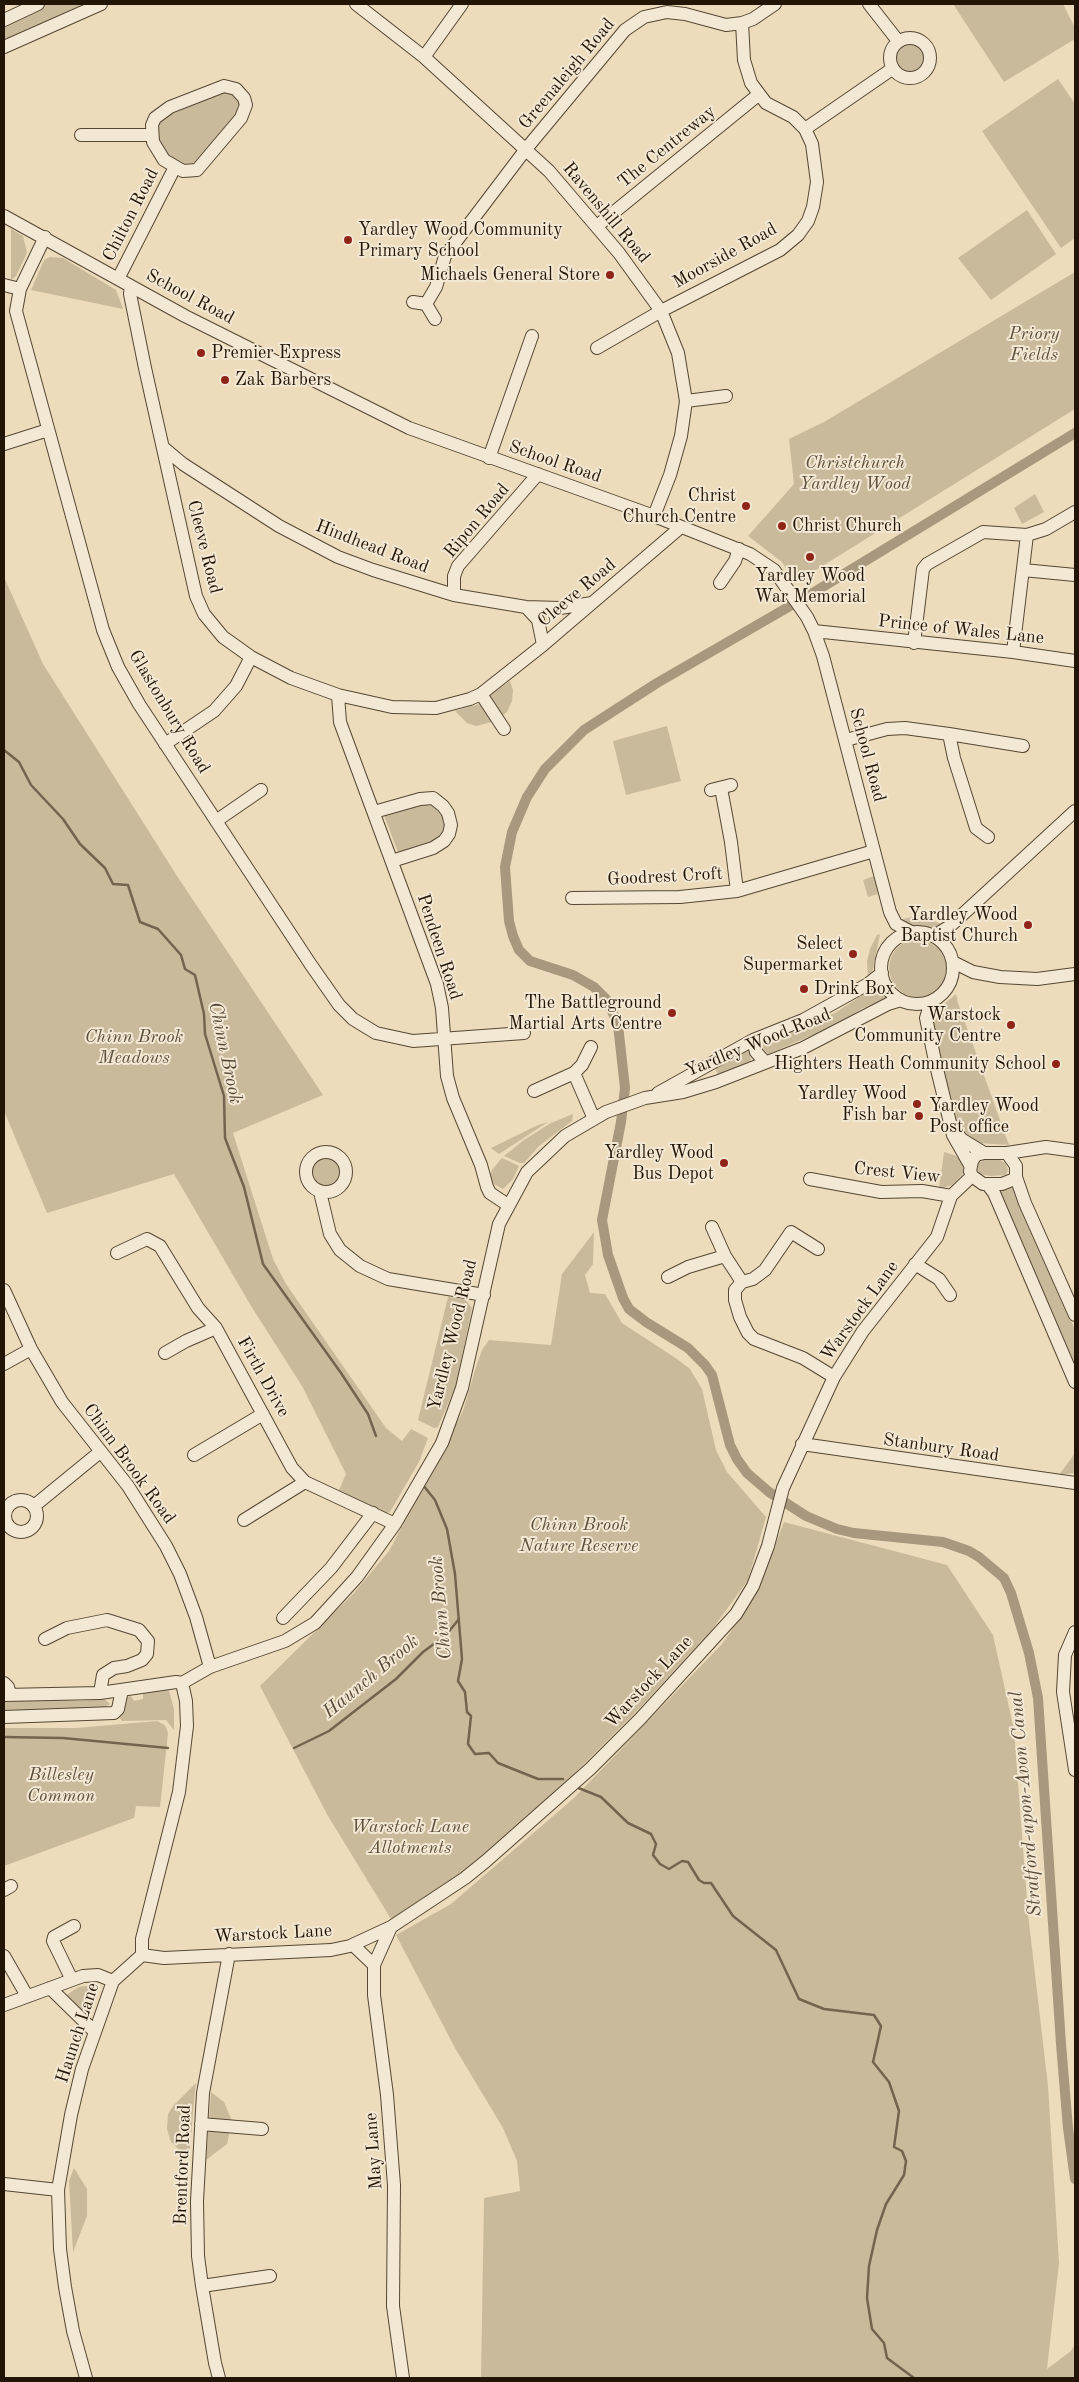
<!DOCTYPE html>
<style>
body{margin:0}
#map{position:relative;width:1079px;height:2382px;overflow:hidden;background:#ecdcbb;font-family:"Old Standard TT",serif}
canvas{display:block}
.frame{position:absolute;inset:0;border:5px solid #231506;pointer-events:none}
</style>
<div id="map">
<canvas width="1079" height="2382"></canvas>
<div class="frame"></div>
</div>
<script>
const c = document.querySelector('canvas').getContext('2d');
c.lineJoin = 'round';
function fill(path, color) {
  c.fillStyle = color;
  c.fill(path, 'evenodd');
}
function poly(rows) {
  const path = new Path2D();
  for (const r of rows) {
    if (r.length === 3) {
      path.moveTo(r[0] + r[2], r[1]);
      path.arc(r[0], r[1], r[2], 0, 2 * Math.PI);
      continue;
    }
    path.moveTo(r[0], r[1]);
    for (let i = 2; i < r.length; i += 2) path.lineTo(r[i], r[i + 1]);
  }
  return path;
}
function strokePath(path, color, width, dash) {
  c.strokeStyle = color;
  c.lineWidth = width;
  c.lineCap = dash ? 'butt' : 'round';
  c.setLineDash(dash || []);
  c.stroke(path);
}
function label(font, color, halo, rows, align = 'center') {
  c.font = font + ' "Old Standard TT",serif';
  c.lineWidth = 4;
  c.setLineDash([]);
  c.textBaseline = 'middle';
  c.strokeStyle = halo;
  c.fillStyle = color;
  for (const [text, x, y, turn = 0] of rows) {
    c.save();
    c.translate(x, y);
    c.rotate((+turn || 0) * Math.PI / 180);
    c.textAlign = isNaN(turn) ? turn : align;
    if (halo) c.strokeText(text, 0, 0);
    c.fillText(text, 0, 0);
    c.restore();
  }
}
const green = poly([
 [46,4,93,4,4,42,4,25],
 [953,4,1063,4,1075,28,1075,39,1004,82],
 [909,59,15],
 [1058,79,1075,104,1075,238,1061,248,982,131],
 [225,92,233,94,240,103,241,111,194,166,187,166,165,154,157,133,159,119],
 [1027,210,1056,254,991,300,958,258],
 [11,229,23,236,27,253,16,276,11,280],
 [50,257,63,258,116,290,123,309,31,290,44,260],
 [1075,272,1075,409,795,583,782,562,748,536,794,484,789,439,824,422],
 [1035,494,1044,512,1022,524,1014,508],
 [4,577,43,664,177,876,323,1095,233,1133,273,1259,286,1284,386,1428,402,1441,411,1429,428,1438,419,1462,390,1512,382,1514,339,1492,339,1490,346,1474,302,1386,251,1306,174,1174,47,1213,4,1111],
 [510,681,513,690,512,701,507,712,501,717,489,696],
 [483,703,496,721,476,726,467,723,455,711],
 [667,726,681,781,626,795,613,741],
 [423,801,436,803,449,826,439,841,399,855,384,815],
 [874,876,878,894,868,897,863,880],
 [911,917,922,917,944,925,939,928,931,928,905,924,900,920],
 [880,934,872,974,868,979,867,961,870,949,877,935],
 [918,968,29],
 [881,983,889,998,863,1008,834,1026,768,1054,763,1048,763,1041,835,1013],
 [956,994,958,1003,1009,1145,977,1143,960,1133,933,1030,935,1012],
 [749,1049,751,1062,720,1074,717,1073,715,1068,717,1064],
 [573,1114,572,1121,539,1146,524,1163,520,1163,504,1156,524,1140,551,1123],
 [548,1122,499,1154,491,1148,538,1125],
 [944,1152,954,1155,962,1160,964,1173,952,1185,939,1189],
 [327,1172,15],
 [502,1158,519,1166,513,1179,503,1189,492,1183,490,1175,492,1170],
 [984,1160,1000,1160,1005,1163,1008,1170,1006,1175,991,1176,980,1174,977,1171,978,1164],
 [1014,1184,1075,1330,1075,1366,998,1189],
 [594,1232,593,1264,585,1275,590,1293,605,1294,622,1323,677,1359,690,1369,702,1389,716,1450,727,1472,766,1517,748,1580,711,1631,635,1713,556,1792,478,1862,391,1919,328,1816,260,1686,353,1594,389,1551,463,1411,477,1364,482,1350,489,1340,551,1345,562,1274],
 [448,1297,465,1299,472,1308,456,1385,438,1427,434,1428,418,1420],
 [1075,1453,1075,1473,1059,1475],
 [784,1522,947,1565,993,1635,1014,1730,1028,1914,1048,2086,1059,2263,1047,2369,1071,2351,1075,2344,1075,2378,481,2378,484,2198,520,2191,517,2161,503,2128,455,2048,396,1935,451,1904,574,1798,722,1644,755,1596],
 [159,1689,168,1689,170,1694,174,1710,174,1730,166,1720,122,1721,117,1714,127,1697,131,1696,134,1701,143,1699,143,1693],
 [4,1699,81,1701,104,1699,110,1704,106,1707,4,1711],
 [157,1721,165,1725,168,1733,160,1807,136,1806,134,1818,4,1866,4,1728,76,1728],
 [91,1985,97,1990,97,1996,88,2019,66,1995,79,1987],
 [196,2083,195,2091,189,2159,171,2142,167,2129,168,2114,173,2106],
 [211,2092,224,2102,232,2121,227,2144,206,2160],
 [74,2168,87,2189,87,2216,73,2252,69,2181]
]);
const stream = poly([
 [4,750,19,762,31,785,63,819,80,844,105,868,113,884,128,885,140,922,158,929,181,955,185,969,195,975,204,1014,205,1034,224,1096,225,1138,244,1187,263,1264,341,1373,368,1414,376,1436],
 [423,1485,435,1500,447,1529,455,1574,462,1659,458,1681,465,1692,467,1712,471,1716,468,1744,475,1754,489,1753,498,1763,538,1779,563,1779],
 [4,1737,63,1738,168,1748],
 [294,1748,329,1731,396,1679,423,1652,446,1635,459,1619],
 [576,1787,601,1797,628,1823,651,1834,656,1844,653,1855,660,1864,669,1869,682,1861,688,1862,699,1880,704,1883,711,1883,733,1916,776,1950,799,1999,824,2009,874,2015,881,2026,873,2062,889,2082,899,2111,894,2147,902,2151,906,2161,904,2175,886,2204,877,2230,869,2266,867,2298,872,2329,884,2343,887,2358,914,2378]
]);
const canal = poly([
 [1075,433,816,591,657,683,584,730,545,769,527,797,512,832,505,867,509,921,513,936,519,950,530,961,573,975,594,987,608,1001,618,1025,625,1088,621,1122,602,1220,608,1255,623,1298,629,1309,646,1322,688,1348,705,1365,712,1375,730,1445,737,1459,747,1473,769,1492,806,1516,837,1529,854,1533,943,1542,969,1551,979,1557,1004,1578,1011,1593,1029,1653,1038,1698,1061,2044,1068,2128,1075,2179]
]);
const minor = poly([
 [356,4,424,57,549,171,619,253,661,311,678,353,686,401,681,436,670,475,654,516],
 [869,4,898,41],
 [4,20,38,4],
 [910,58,20],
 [4,47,101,4],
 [424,57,462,4],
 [224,86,236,89,244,98,246,105,241,118,197,170,183,171,164,160,153,142,152,125,155,118,170,107,224,86],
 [805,129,892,69],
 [81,135,152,135],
 [4,216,185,316,409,428,654,516,750,554,774,570,807,617,814,631,823,656,890,912,896,924,913,933],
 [597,226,758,95],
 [45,237,20,289,16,311,103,630,118,667,139,704,311,965,339,1005,353,1019,376,1033,413,1041,524,1033],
 [118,279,175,167],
 [4,285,20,289],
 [131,286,130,294,145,368,196,596,204,614,223,637,251,657,291,678,338,695,392,707,436,708,470,699,481,694,543,645,681,527],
 [413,302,426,304,435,319],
 [426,304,436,287,445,256,526,149,625,30,644,17,667,12,685,14,726,25,742,23,753,19,775,4],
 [597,348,661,311,780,250,798,235,808,221,813,207,817,182,812,144,805,129,793,117,766,103,751,83,744,60,742,23],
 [686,401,726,396],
 [4,444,48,430],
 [164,448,183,464,279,526,338,557,373,570,454,595,526,607,560,608,592,603],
 [489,458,532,336],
 [1023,570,1075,575],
 [720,583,735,561,739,549],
 [454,595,454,576,458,566,538,474],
 [526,607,538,620,543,645],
 [814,631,1013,652,1075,661],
 [914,643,923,569,927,564,983,532,1027,535,1046,529,1075,512],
 [1013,652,1027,535],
 [481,694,504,729],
 [338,695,340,722,437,984,442,1008,447,1076,453,1098,481,1165,487,1187,490,1193,508,1205],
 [949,734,1023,746],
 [846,740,887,729,905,728,949,734,954,758,976,828,988,837],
 [165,744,214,711,236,686,251,657],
 [721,788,731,842,737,891],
 [711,790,731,785],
 [374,812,420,799,433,798,443,806,448,813,451,825,449,834,444,841,433,848,392,861],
 [216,821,261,790],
 [572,898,680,897,737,891,874,851],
 [917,968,36],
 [934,936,950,926,1075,811],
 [953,962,973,972,1000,977,1037,979,1075,974],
 [931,1002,926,1018,935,1061,953,1135,970,1165],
 [753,1040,756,1052,765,1062],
 [574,1073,582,1065,591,1047],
 [534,1091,574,1073,594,1119],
 [658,1093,753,1040,803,1020,868,984,882,973],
 [956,1131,961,1139,984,1153],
 [326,1172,20],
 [1007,1153,1016,1166,1016,1177,1012,1180,1002,1184,983,1184,972,1176,970,1171,972,1161,976,1155,984,1153,1007,1153,1046,1147,1075,1151],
 [1016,1177,1025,1203,1075,1315],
 [810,1179,881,1192,922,1191,951,1196],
 [988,1185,994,1193,1075,1382],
 [320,1192,330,1234,340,1250,360,1266,388,1279,484,1295],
 [712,1227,725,1256],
 [818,1249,791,1232,765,1270,753,1279,742,1282,735,1290,735,1300,740,1317,748,1333,754,1339,803,1358,834,1377],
 [117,1253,147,1239,160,1246,198,1308,216,1328,292,1468,305,1482,395,1524],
 [915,1264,939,1279,950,1295],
 [668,1277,688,1267,725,1256,742,1282],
 [4,1290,31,1349,62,1402,128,1486,166,1546,180,1574,196,1617,210,1667],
 [165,1353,186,1341,216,1328],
 [4,1364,31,1349],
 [802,1444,1075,1483],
 [194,1455,263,1414],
 [21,1516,16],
 [34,1506,100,1452],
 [244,1520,305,1482],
 [283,1618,331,1568,373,1513],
 [1075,1632,1065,1655,1063,1692,1075,1770],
 [45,1639,67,1628,107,1620,139,1630,148,1641,147,1654,142,1660,127,1666,114,1668,103,1675,100,1693],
 [4,1683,8,1687,10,1695],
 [4,1695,100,1693,176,1682,182,1683,210,1667,285,1641,315,1623,357,1577,395,1524,442,1443,462,1388,499,1224,527,1172,565,1136,606,1112,645,1098,683,1092,716,1082,803,1048,888,1004,901,1000],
 [4,1717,114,1713,118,1709,122,1690],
 [4,1890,11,1886],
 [391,1927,374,1965,374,1995,387,2095,394,2185,393,2306,403,2378],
 [353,1945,374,1965],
 [142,1955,164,1958,331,1950,350,1946,391,1927,465,1878,486,1861,590,1769,640,1719,736,1614,753,1586,768,1546,783,1488,834,1377,863,1331,937,1237,951,1196,972,1176],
 [4,1956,27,1996],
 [72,1980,53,1941,54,1937,74,1926],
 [50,1988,95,2032],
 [4,2005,83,1976,98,1975,113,1981],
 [201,2124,262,2129],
 [4,2184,58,2190],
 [202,2286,270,2276],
 [86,2378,73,2331,65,2287,60,2249,58,2190,71,2115,82,2069,113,1981,142,1955,142,1939,179,1792,187,1726,186,1701,182,1683],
 [219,2378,215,2363,202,2286,198,2256,197,2201,203,2093,229,1954]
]);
const markers = [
 [348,240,5,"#8f2418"],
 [610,275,5,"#8f2418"],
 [201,353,5,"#8f2418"],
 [225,380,5,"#8f2418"],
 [746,506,5,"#8f2418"],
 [782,526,5,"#8f2418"],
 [810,557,5,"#8f2418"],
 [1028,925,5,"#8f2418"],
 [853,954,5,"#8f2418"],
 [804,989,5,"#8f2418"],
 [672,1013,5,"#8f2418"],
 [1011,1025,5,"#8f2418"],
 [1056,1064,5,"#8f2418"],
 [917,1104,5,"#8f2418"],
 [919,1116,5,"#8f2418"],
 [724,1163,5,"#8f2418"]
];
const streetNames = [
 ["Greenaleigh Road",567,74,-50],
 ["The Centreway",667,147,-39],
 ["Ravenshill Road",606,213,50],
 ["Chilton Road",131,215,-63],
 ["Moorside Road",725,256,-29],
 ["School Road",190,297,28],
 ["School Road",555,462,19],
 ["Ripon Road",477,521,-50],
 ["Cleeve Road",204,547,76],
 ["Hindhead Road",372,547,21],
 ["Cleeve Road",577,593,-40],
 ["Prince of Wales Lane",961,630,6],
 ["Glastonbury Road",169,712,59],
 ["School Road",867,755,75],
 ["Goodrest Croft",665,877,-3],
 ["Pendeen Road",439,947,72],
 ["Yardley Wood Road",758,1043,-22],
 ["Crest View",897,1173,6],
 ["Warstock Lane",860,1311,-54],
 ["Yardley Wood Road",453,1335,-76],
 ["Firth Drive",263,1377,61],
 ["Stanbury Road",941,1448,8],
 ["Chinn Brook Road",129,1464,54],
 ["Warstock Lane",649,1682,-47],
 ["Warstock Lane",273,1934,-3],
 ["Haunch Lane",78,2033,-72],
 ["May Lane",374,2151,-94],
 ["Brentford Road",183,2165,-88]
];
const poiNames = [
 ["Yardley Wood Community",358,230,"left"],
 ["Primary School",358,251,"left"],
 ["Michaels General Store",600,275],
 ["Premier Express",211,353,"left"],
 ["Zak Barbers",235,380,"left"],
 ["Christ",736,496],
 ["Church Centre",736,517],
 ["Christ Church",792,526,"left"],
 ["Yardley Wood",810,576,"center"],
 ["War Memorial",810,597,"center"],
 ["Yardley Wood",1018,915],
 ["Baptist Church",1018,936],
 ["Select",843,944],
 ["Supermarket",843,965],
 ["Drink Box",814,989,"left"],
 ["The Battleground",662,1003],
 ["Martial Arts Centre",662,1024],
 ["Warstock",1001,1015],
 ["Community Centre",1001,1036],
 ["Highters Heath Community School",1046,1064],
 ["Yardley Wood",907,1094],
 ["Fish bar",907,1115],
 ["Yardley Wood",929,1106,"left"],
 ["Post office",929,1127,"left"],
 ["Yardley Wood",714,1153],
 ["Bus Depot",714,1174]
];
const parkNames = [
 ["Priory",1034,334],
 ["Fields",1034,355],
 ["Christchurch",855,463],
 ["Yardley Wood",855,484],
 ["Chinn Brook",134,1037],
 ["Meadows",134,1058],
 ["Chinn Brook",579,1525],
 ["Nature Reserve",579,1546],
 ["Billesley",61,1775],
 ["Common",61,1796],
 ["Warstock Lane",410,1827],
 ["Allotments",410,1848]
];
const waterNames = [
 ["Chinn Brook",225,1053,78],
 ["Chinn Brook",441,1608,-95],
 ["Haunch Brook",371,1677,-40],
 ["Stratford-upon-Avon Canal",1026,1804,-95]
];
fill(green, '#caba9c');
strokePath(stream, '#73644d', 2.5);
strokePath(canal, '#a8987d', 10);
strokePath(minor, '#554733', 14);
strokePath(minor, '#f3e8d3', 12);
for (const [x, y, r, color] of markers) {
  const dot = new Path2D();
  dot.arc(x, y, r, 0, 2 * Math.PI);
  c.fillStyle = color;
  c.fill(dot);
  strokePath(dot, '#f3e8d3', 2);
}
label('18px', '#231506', '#f3e8d3', streetNames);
label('18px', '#231506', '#f3e8d3', poiNames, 'right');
label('italic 18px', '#5d4f3a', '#f3e8d3', parkNames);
label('italic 19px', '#584936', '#f3e8d3', waterNames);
</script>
